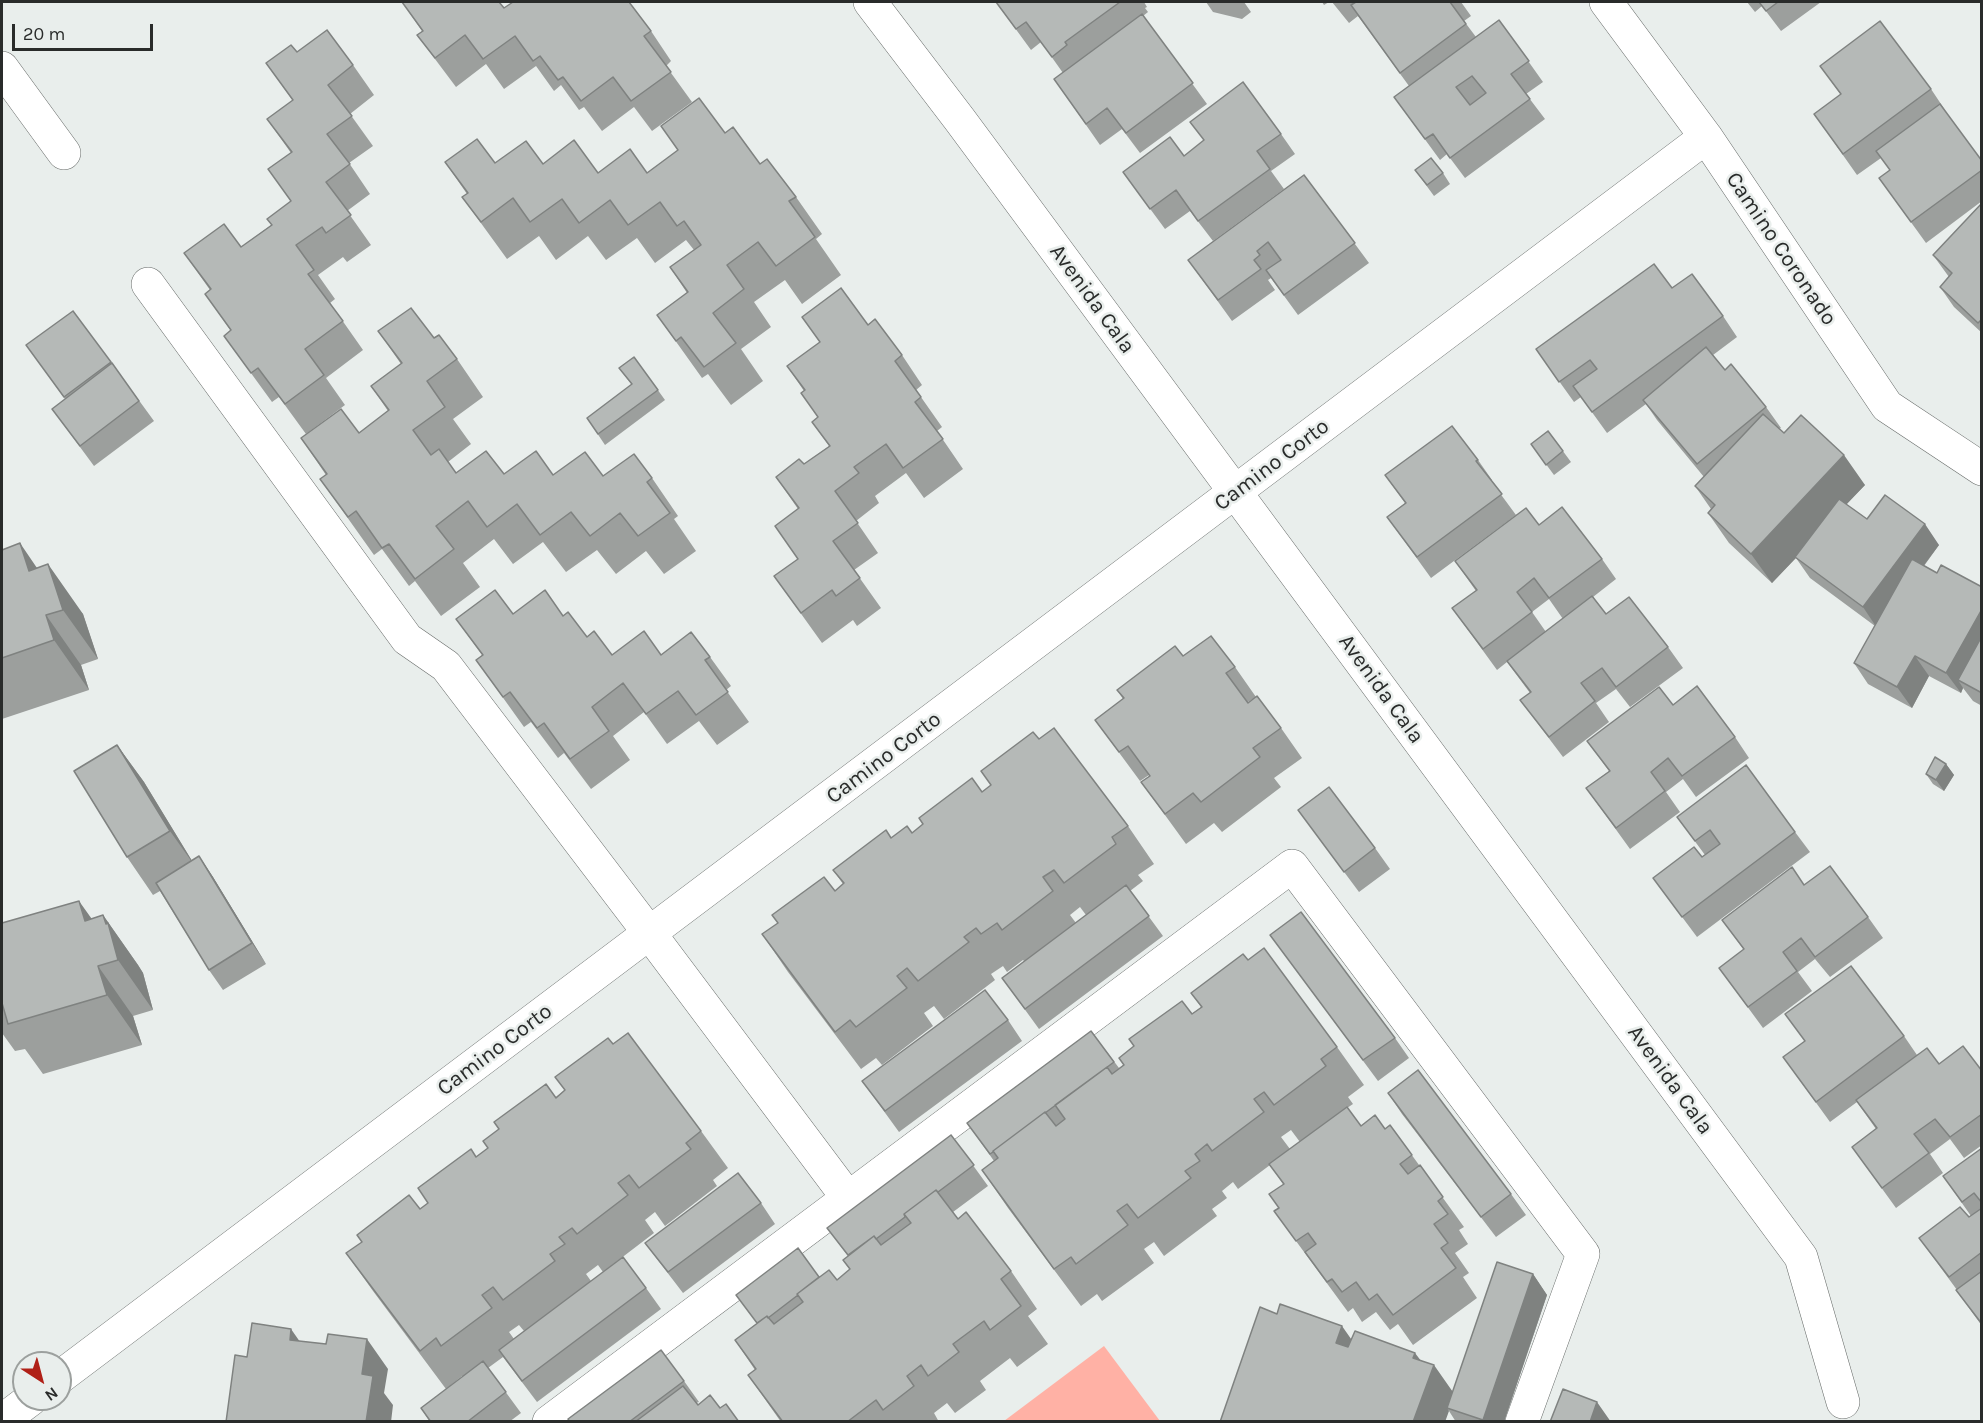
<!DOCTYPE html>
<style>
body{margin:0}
#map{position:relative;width:1983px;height:1423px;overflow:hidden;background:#e9eeec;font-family:Karla,sans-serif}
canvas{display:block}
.frame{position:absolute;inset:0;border:3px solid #292b2a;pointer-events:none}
.north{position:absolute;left:12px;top:1351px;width:60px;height:60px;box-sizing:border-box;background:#e9eeec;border:2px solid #9ca09e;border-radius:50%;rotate:144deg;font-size:16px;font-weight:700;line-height:24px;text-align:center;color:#292b2a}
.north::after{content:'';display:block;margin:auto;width:21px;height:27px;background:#b02017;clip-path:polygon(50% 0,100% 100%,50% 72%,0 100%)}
.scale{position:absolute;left:12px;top:24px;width:141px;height:27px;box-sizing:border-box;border:3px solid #292b2a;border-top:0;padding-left:8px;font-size:18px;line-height:21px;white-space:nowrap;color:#292b2a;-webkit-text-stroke:4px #e9eeec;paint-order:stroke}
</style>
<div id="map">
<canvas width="1983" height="1423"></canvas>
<div class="frame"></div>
<div class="north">N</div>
<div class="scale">20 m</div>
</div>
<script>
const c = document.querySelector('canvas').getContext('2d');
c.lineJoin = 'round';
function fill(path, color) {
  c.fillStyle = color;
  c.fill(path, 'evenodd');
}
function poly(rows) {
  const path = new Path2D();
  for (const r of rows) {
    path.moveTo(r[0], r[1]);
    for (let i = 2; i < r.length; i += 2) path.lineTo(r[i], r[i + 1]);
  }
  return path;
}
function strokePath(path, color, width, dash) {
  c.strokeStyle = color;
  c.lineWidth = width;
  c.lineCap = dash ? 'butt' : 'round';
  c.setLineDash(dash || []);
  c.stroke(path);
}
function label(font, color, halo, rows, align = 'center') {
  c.font = font + ' Karla,sans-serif';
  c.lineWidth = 5;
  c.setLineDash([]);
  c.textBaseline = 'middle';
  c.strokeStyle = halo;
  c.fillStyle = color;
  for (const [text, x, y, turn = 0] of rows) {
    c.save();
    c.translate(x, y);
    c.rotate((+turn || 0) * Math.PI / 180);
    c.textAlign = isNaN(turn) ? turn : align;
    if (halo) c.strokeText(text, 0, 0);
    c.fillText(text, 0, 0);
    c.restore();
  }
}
const green = poly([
 [1104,1346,1160,1421,1004,1421]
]);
const minor = poly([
 [870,2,960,120,1801,1257,1843,1402],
 [1606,2,1706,137,1887,406,1982,469],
 [2,68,64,153],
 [148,284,407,639,446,666,650,934,848,1198],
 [60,1377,1706,137],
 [2,1421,31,1399],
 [549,1422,1292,866,1583,1254,1522,1422]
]);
const wall = poly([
 [402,2,504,8,651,31,671,61,666,66,692,102,652,131,634,107,602,131,584,107,579,110,561,85,554,91,536,66,504,89,486,64,456,87,417,35,422,31],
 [996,2,1144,2,1147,7,1145,8,1148,12,1143,16,1207,104,1140,153,1122,129,1100,145,1054,79,1063,73,1041,42,1031,50],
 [1206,2,1244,2,1251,12,1242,19,1213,12],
 [1322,2,1329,2,1324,5],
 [1332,2,1461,2,1471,16,1464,21,1476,37,1499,20,1543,82,1526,94,1545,119,1465,178,1447,154,1440,160,1394,97,1409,86,1358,16,1349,23],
 [1747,2,1821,2,1781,31,1762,6,1755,12],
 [297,52,353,65,374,95,350,114,373,146,349,163,370,194,347,211,371,245,347,262,343,257,318,275,335,299,330,303,363,350,326,378,345,405,306,434,279,397,272,402,224,336,231,331,205,294,210,290,184,253,241,247,271,225,291,201,268,169,291,153,267,119,293,101,266,63],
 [1820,66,1931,89,1945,110,1944,111,1982,161,1982,201,1926,243,1879,178,1890,170,1881,158,1857,175,1814,114,1841,95],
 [661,126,725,133,796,197,822,234,816,239,841,275,802,304,785,280,754,302,771,327,741,349,763,381,731,405,708,374,702,378,657,315,687,293,670,267,694,250,686,240,655,263,637,238,606,260,588,236,556,260,539,236,507,259,462,197,467,194,445,162,543,164,598,173,647,173,678,150],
 [1281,134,1295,154,1271,171,1284,189,1213,241,1190,211,1165,229,1123,172,1184,156],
 [1415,170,1443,173,1450,184,1434,196],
 [1304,175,1369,263,1298,315,1271,278,1268,280,1275,290,1232,321,1188,260],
 [1982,203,1982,333,1954,307,1940,287,1949,277,1933,255],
 [1672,288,1723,316,1737,337,1713,355,1725,370,1766,407,1781,428,1779,429,1784,433,1865,485,1846,504,1867,519,1939,545,1924,566,1937,573,1982,587,1982,706,1973,701,1963,688,1961,693,1929,676,1912,708,1868,684,1854,663,1875,626,1810,578,1796,558,1772,583,1729,543,1708,513,1711,509,1695,486,1704,477,1657,420,1646,404,1607,433,1581,397,1574,402,1536,349],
 [802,317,868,325,902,355,922,385,916,390,942,427,937,431,963,469,924,498,906,473,875,496,879,503,856,521,878,553,854,570,881,608,857,626,853,620,822,643,774,576,798,559,775,526,798,509,776,477,804,464,829,446,812,422,818,417,801,393,804,391,787,366,820,342],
 [378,331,434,338,457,359,483,397,453,419,471,444,448,462,456,473,652,478,678,516,674,519,696,551,664,574,646,551,616,574,597,550,566,572,543,542,513,564,494,539,463,563,480,587,441,616,415,581,409,586,382,549,374,555,320,479,326,475,301,438,359,433,388,411,371,386,401,364],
 [26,345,111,362,154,421,94,466,52,409,65,399],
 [634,357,665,400,605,445,587,418,632,385,619,368],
 [1548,431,1571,462,1554,475,1531,444],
 [1478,460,1492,480,1491,481,1516,515,1431,578,1387,517,1405,503,1385,475],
 [1539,525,1602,559,1616,579,1593,597,1606,614,1668,647,1683,668,1630,707,1616,689,1596,703,1609,722,1563,757,1520,700,1530,693,1507,662,1497,670,1452,608,1476,591,1455,561],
 [1549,599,1563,619,1546,632,1532,612],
 [2,550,37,568,83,614,98,659,81,665,89,690,2,719],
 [513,614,563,616,587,637,612,655,661,655,710,657,731,686,726,690,749,722,717,745,699,721,667,744,644,712,613,736,630,760,591,789,564,753,558,758,531,722,524,727,476,660,482,655,456,619],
 [1183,656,1235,667,1256,697,1248,702,1281,728,1302,758,1274,778,1281,787,1222,832,1214,823,1186,844,1141,782,1149,776,1149,775,1140,781,1095,720,1123,699,1117,690],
 [1673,705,1735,737,1749,758,1696,797,1683,779,1666,792,1680,812,1630,849,1586,788,1609,771,1587,741],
 [1039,739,1128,826,1154,864,1138,875,1143,881,1130,891,1163,936,1039,1029,1002,978,1024,961,1023,960,1007,972,1003,966,991,974,995,980,944,1019,934,1006,924,1013,933,1026,882,1065,876,1058,861,1069,788,972,762,934,835,891,843,884,833,870,891,838,912,833,982,792,991,785],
 [1080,907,1086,915,1076,923,1070,915],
 [117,745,144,782,192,861,199,856,213,877,266,964,223,990,209,970,160,891,153,895,127,857],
 [1946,764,1954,775,1944,791,1933,784,1926,774],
 [1298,810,1375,848,1390,869,1359,892],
 [1677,817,1795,832,1810,852,1697,937,1653,878,1705,855],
 [1804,885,1868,917,1883,938,1830,977,1815,959,1798,972,1812,991,1763,1028,1719,968,1744,950,1722,920],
 [103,915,138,965,143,973,153,1010,133,1016,142,1045,43,1074,25,1049,15,1051,2,1033,2,923,92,919],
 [1270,935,1395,1038,1409,1058,1378,1081],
 [1248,960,1337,1047,1364,1085,1348,1097,1353,1104,1347,1108,1361,1126,1385,1129,1390,1125,1464,1227,1459,1230,1468,1244,1455,1253,1469,1273,1463,1277,1477,1298,1413,1345,1398,1324,1390,1330,1376,1312,1362,1322,1353,1308,1348,1312,1274,1211,1279,1208,1283,1184,1270,1165,1238,1189,1233,1182,1222,1191,1227,1198,1212,1209,1217,1216,1164,1256,1154,1242,1144,1249,1154,1263,1102,1301,1097,1294,1081,1306,1008,1208,982,1170,994,1161,967,1123,1091,1031,1119,1068,1201,1007,1191,993],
 [1291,1130,1300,1142,1290,1149,1281,1137],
 [1785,1014,1904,1036,1917,1055,1939,1064,1982,1071,1982,1145,1964,1158,1950,1139,1930,1154,1943,1173,1896,1208,1852,1147,1876,1129,1857,1102,1830,1122,1783,1057,1805,1041],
 [1008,1020,1022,1041,899,1132,862,1081],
 [613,1044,701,1131,728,1168,713,1180,717,1186,665,1226,655,1212,645,1220,654,1233,603,1272,598,1265,586,1274,591,1281,646,1288,661,1309,537,1402,503,1357,488,1368,521,1413,509,1422,430,1422,421,1408,463,1377,462,1376,446,1389,373,1291,346,1253,420,1209,428,1203,476,1157,565,1090],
 [519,1325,524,1331,514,1339,509,1332],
 [1388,1093,1511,1194,1526,1215,1496,1237,1402,1114],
 [951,1135,988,1186,953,1212,958,1219,1011,1271,1037,1309,1028,1316,1048,1344,1017,1367,1010,1358,980,1381,986,1390,955,1413,947,1403,934,1413,939,1422,781,1422,748,1375,755,1370,735,1340,757,1323,736,1295,819,1277,837,1280,850,1270,843,1260,848,1256,827,1228],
 [1982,1148,1982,1326,1956,1290,1957,1290,1919,1238,1971,1216,1943,1176],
 [761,1203,775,1224,683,1293,660,1263,645,1243],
 [1533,1274,1547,1295,1504,1422,1456,1422,1449,1411,1351,1339,1421,1361,1453,1392],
 [684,1381,699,1402,696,1403,698,1405,720,1408,739,1422,570,1422]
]);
const shadedWall = poly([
 [1844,455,1865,485,1772,583,1751,554],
 [1925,524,1939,545,1877,628,1863,607],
 [20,543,54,593,29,571],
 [48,564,83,614,98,659,63,610],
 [1982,609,1982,655,1958,680,1963,688,1961,693,1946,673],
 [46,615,81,665,89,690,54,640],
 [1915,656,1929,676,1912,708,1897,687],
 [117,745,144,782,197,869,170,831],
 [1946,764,1954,775,1944,791,1936,780],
 [199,856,213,877,266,964,252,943],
 [79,901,114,950,85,921],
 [103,915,138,965,143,973,153,1010,118,960],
 [98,966,133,1016,142,1045,107,995],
 [1533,1274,1547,1295,1504,1422,1483,1422,1483,1420],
 [1342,1326,1363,1356,1336,1343],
 [291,1329,312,1359,290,1340],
 [367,1339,388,1369,384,1393,393,1405,391,1422,366,1422,362,1374],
 [1415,1353,1431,1374,1434,1365,1455,1395,1447,1408,1449,1411,1445,1422,1413,1422,1413,1358],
 [1597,1402,1611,1422,1590,1422]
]);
const building = poly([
 [402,2,499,2,504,8,513,2,629,2,651,31,644,36,671,72,631,101,613,77,581,101,563,77,558,80,540,56,533,61,515,36,483,59,465,35,435,58,417,35,423,31,402,2],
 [996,2,1120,2,1065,42,1067,45,1052,57,1026,22,1016,29,996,2],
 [1356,2,1450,2,1466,24,1400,73,1351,5,1356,2],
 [1759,2,1778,2,1766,11,1759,2],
 [1142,14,1193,83,1126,133,1107,108,1086,124,1054,79,1142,14],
 [1499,20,1529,61,1511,74,1530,99,1450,158,1433,134,1425,139,1394,97,1499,20],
 [1472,76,1486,93,1470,105,1456,87,1472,76],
 [1880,21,1931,89,1843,154,1814,114,1841,94,1820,66,1880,21],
 [327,30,353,65,328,85,352,116,327,134,350,164,326,182,351,215,326,233,322,227,296,245,314,270,308,274,343,321,305,349,324,375,285,404,258,368,251,373,224,336,231,330,205,294,211,289,184,253,224,224,241,247,272,225,267,219,291,201,268,169,292,152,267,119,293,100,266,63,291,45,297,52,327,30],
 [1243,82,1281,134,1257,151,1270,169,1198,221,1176,190,1150,209,1123,172,1170,137,1184,156,1204,140,1190,122,1243,82],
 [699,98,725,133,733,127,760,164,767,159,796,197,789,201,815,237,776,266,758,242,727,265,744,289,713,313,736,343,704,367,681,337,676,341,657,315,688,292,670,267,701,245,684,221,677,226,660,202,628,225,610,200,579,223,562,199,530,222,513,198,481,222,462,197,468,193,445,162,477,139,495,163,526,141,543,164,574,140,598,173,630,149,647,173,678,150,661,126,699,98],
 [1940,104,1982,161,1982,170,1911,222,1879,178,1890,170,1876,151,1940,104],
 [1431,158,1443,173,1427,185,1415,170,1431,158],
 [1304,175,1355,243,1284,295,1266,270,1281,260,1268,242,1257,251,1260,255,1254,260,1261,269,1218,300,1188,260,1304,175],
 [1982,203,1982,319,1978,323,1940,287,1952,273,1933,255,1982,203],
 [1654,264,1672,288,1692,274,1723,316,1592,412,1573,386,1597,369,1590,360,1559,382,1536,349,1654,264],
 [841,288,868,325,875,319,902,355,895,361,921,397,915,402,943,439,903,468,886,444,854,467,859,473,835,491,858,523,833,541,860,578,836,596,832,590,801,613,774,576,798,559,775,526,799,508,776,477,799,459,804,464,830,446,812,422,818,417,801,393,805,390,787,366,820,342,802,317,841,288],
 [411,308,434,338,439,335,457,359,427,381,445,407,413,430,431,455,439,449,456,473,486,451,504,474,536,451,553,475,585,452,603,476,634,454,652,478,647,482,670,513,638,536,620,513,590,536,571,512,540,535,517,504,487,527,468,501,436,526,454,549,415,579,389,544,382,548,356,511,348,517,320,479,327,474,301,438,341,409,359,433,389,410,371,386,402,363,378,331,411,308],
 [73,311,111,362,64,397,26,345,73,311],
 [1706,347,1725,370,1731,364,1766,407,1697,464,1643,400,1706,347],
 [634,357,658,390,598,434,587,418,632,384,619,368,634,357],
 [112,363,139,401,80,446,52,409,112,363],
 [1763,414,1784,433,1801,415,1844,455,1751,554,1708,513,1715,505,1695,486,1763,414],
 [1452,426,1478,460,1476,461,1502,494,1417,557,1387,517,1406,503,1385,475,1452,426],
 [1548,431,1563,451,1546,465,1531,444,1548,431],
 [1885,495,1925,524,1863,607,1795,557,1839,499,1867,519,1885,495],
 [1562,507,1602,559,1549,598,1534,578,1517,592,1532,612,1483,649,1452,608,1477,590,1455,561,1526,508,1539,525,1562,507],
 [20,543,29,571,48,564,63,610,46,615,54,640,2,658,2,550,20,543],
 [1912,559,1937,573,1941,565,1982,587,1982,609,1946,673,1915,656,1897,687,1854,663,1912,559],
 [495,590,513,614,545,590,563,616,568,612,587,637,594,631,612,655,644,631,661,655,691,632,710,657,705,660,728,692,696,715,678,691,646,714,623,683,592,707,609,731,570,759,544,723,537,728,510,692,503,697,476,660,483,655,456,619,495,590],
 [1592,596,1606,614,1629,597,1668,647,1616,687,1602,668,1581,683,1595,701,1549,737,1520,700,1531,692,1507,661,1592,596],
 [1211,636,1235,667,1226,673,1248,703,1257,696,1281,728,1253,748,1260,757,1201,802,1193,793,1165,814,1141,782,1150,776,1128,746,1119,752,1095,720,1124,698,1117,690,1175,646,1183,656,1211,636],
 [1982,636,1982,693,1958,680,1982,636],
 [1697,686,1735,737,1682,776,1668,758,1651,772,1665,791,1616,828,1586,788,1610,771,1587,741,1659,687,1673,705,1697,686],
 [1054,728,1128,826,1112,837,1116,844,1064,883,1054,870,1043,877,1053,891,1002,930,997,923,981,934,976,928,964,937,969,942,918,981,907,968,897,976,907,988,856,1027,850,1020,835,1032,762,934,778,923,772,915,824,877,835,891,844,883,833,870,886,830,891,838,907,826,912,833,923,824,919,818,972,778,982,792,991,785,981,771,1033,732,1039,739,1054,728],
 [117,745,170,831,127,857,74,771,117,745],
 [1935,757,1946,764,1936,780,1926,774,1935,757],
 [1746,765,1795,832,1682,917,1653,878,1694,847,1702,857,1720,844,1710,830,1695,841,1677,817,1746,765],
 [1329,787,1375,848,1344,872,1298,810,1329,787],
 [199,856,252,943,209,970,156,883,199,856],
 [1830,866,1868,917,1815,957,1801,938,1783,952,1797,971,1748,1007,1719,968,1744,949,1722,920,1792,867,1804,885,1830,866],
 [1126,885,1149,916,1025,1009,1002,978,1126,885],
 [79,901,85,921,103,915,106,924,108,923,118,960,98,966,107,995,8,1024,2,1003,2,923,79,901],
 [1301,912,1395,1038,1363,1060,1270,935,1301,912],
 [1264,948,1337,1047,1321,1059,1326,1066,1274,1105,1264,1092,1254,1099,1264,1112,1212,1151,1207,1144,1195,1154,1200,1161,1185,1171,1191,1178,1138,1218,1127,1204,1117,1211,1128,1225,1076,1264,1071,1257,1054,1269,982,1170,998,1158,993,1151,1045,1112,1056,1126,1065,1119,1055,1105,1107,1067,1112,1074,1124,1065,1119,1058,1134,1046,1129,1039,1182,1001,1192,1014,1202,1007,1191,993,1243,954,1248,960,1264,948],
 [1851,966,1904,1036,1816,1102,1783,1057,1805,1041,1785,1014,1851,966],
 [985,990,1008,1020,885,1111,862,1081,985,990],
 [1091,1031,1114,1062,1045,1113,1045,1112,993,1151,993,1152,990,1154,967,1123,1091,1031],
 [628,1033,701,1131,686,1143,691,1149,639,1188,629,1175,618,1183,628,1195,577,1234,572,1228,559,1237,565,1244,550,1254,555,1261,503,1300,493,1287,482,1295,492,1308,441,1346,436,1338,420,1351,346,1253,362,1242,357,1235,409,1195,420,1209,428,1203,418,1188,471,1149,476,1157,488,1148,483,1141,499,1129,494,1122,546,1084,556,1098,565,1090,555,1077,608,1038,613,1044,628,1033],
 [1963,1046,1982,1071,1982,1114,1950,1137,1935,1119,1914,1134,1929,1153,1882,1188,1852,1147,1877,1128,1856,1100,1927,1048,1939,1064,1963,1046],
 [1418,1070,1511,1194,1481,1217,1388,1093,1418,1070],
 [1347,1107,1361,1126,1375,1115,1385,1129,1390,1125,1412,1155,1400,1164,1408,1174,1420,1165,1443,1197,1438,1201,1448,1214,1434,1224,1448,1243,1441,1248,1456,1268,1393,1315,1377,1294,1369,1300,1356,1282,1342,1292,1332,1279,1327,1282,1305,1252,1316,1244,1308,1233,1296,1241,1274,1211,1279,1208,1269,1194,1284,1184,1269,1164,1347,1107],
 [951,1135,974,1165,938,1192,936,1190,904,1214,905,1217,876,1239,874,1236,848,1255,827,1228,951,1135],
 [1982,1148,1982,1203,1974,1193,1962,1202,1943,1176,1982,1148],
 [738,1173,761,1203,668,1272,645,1243,738,1173],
 [936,1190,958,1219,966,1212,1011,1271,1001,1279,1021,1306,990,1330,984,1321,953,1344,959,1352,928,1376,921,1365,907,1376,914,1386,883,1410,876,1400,847,1422,783,1422,748,1375,756,1369,735,1340,767,1316,774,1324,803,1302,797,1294,829,1270,837,1280,850,1269,843,1260,874,1236,881,1245,911,1223,904,1214,936,1190],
 [1960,1207,1969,1217,1982,1208,1982,1252,1949,1277,1919,1238,1960,1207],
 [798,1248,819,1277,797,1294,798,1295,768,1318,767,1316,757,1323,736,1295,798,1248],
 [623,1257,646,1288,522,1381,499,1350,623,1257],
 [1497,1262,1533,1274,1483,1420,1447,1408,1497,1262],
 [1982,1271,1982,1324,1956,1290,1982,1271],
 [1280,1304,1342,1326,1336,1343,1348,1347,1355,1331,1415,1353,1413,1358,1434,1365,1413,1422,1220,1422,1260,1307,1277,1314,1280,1304],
 [252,1323,291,1329,290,1340,326,1344,328,1334,367,1339,362,1374,373,1376,366,1422,226,1422,235,1355,247,1357,252,1323],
 [661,1350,684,1381,629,1422,570,1422,568,1419,661,1350],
 [483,1361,506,1392,467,1422,431,1422,421,1408,483,1361],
 [683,1386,698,1405,710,1395,720,1408,726,1404,739,1422,635,1422,683,1386],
 [1563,1389,1597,1402,1590,1422,1550,1422,1563,1389]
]);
const streetNames = [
 ["Camino Coronado",1781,249,56],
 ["Avenida Cala",1092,299,54],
 ["Camino Corto",1272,465,-37],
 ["Avenida Cala",1381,689,54],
 ["Camino Corto",884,758,-37],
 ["Camino Corto",495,1050,-37],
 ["Avenida Cala",1670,1080,54]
];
fill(green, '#ffb1a5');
strokePath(minor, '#666a68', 34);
strokePath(minor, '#fff', 33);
fill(wall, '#9c9f9d');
fill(shadedWall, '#7f8280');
fill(building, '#b5b9b7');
strokePath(building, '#7f8280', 1.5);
label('22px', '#292b2a', '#e9eeec', streetNames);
</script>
